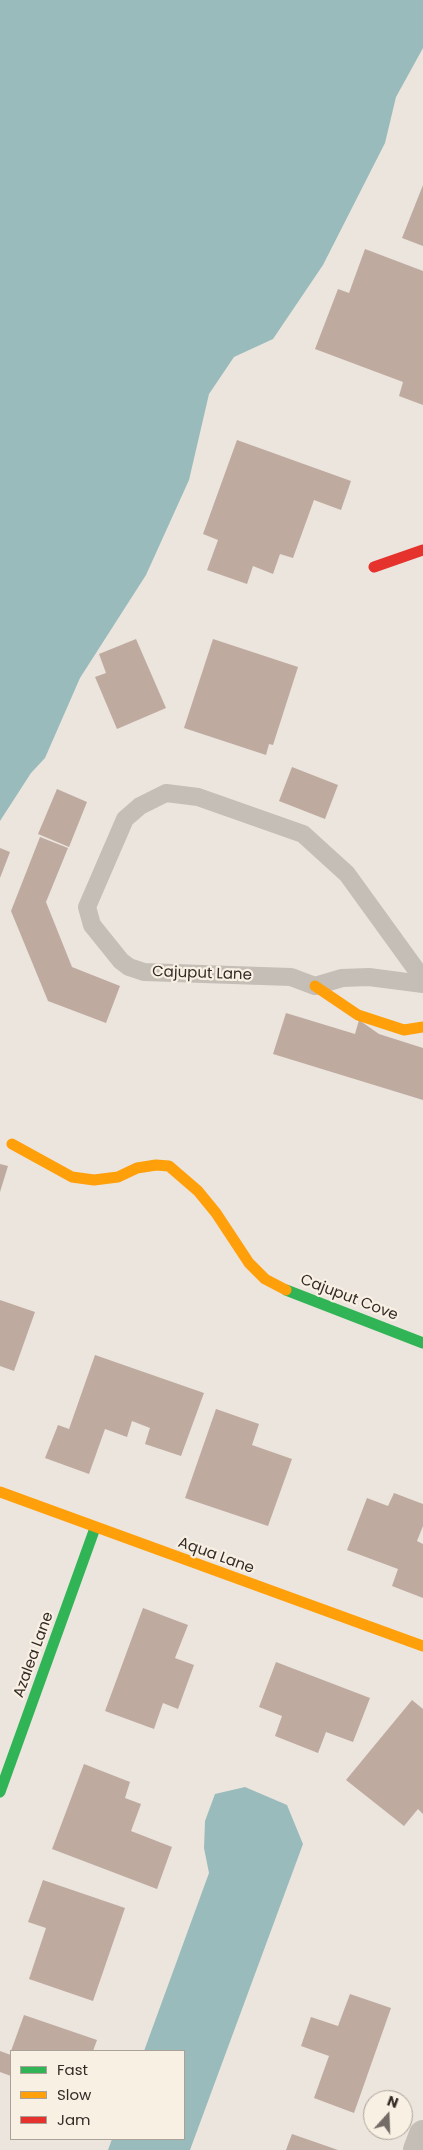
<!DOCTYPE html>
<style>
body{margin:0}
#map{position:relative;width:423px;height:2150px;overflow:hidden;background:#ebe5de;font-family:Poppins,sans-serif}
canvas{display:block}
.legend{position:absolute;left:10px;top:2050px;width:175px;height:90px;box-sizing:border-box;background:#f9f0e4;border:1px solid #aaa198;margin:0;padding:6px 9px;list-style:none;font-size:15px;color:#342b26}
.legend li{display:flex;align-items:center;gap:10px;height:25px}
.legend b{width:25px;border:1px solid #aaa198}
.north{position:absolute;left:363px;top:2090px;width:50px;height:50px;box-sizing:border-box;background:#f9f0e4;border:1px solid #aaa198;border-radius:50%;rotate:20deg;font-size:14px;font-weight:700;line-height:20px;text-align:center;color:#342b26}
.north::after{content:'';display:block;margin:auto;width:18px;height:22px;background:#746c66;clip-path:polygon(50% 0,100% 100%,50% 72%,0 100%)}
</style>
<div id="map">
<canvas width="423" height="2150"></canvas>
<ul class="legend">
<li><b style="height:6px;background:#30b455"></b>Fast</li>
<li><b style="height:6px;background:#ff9f0a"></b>Slow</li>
<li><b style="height:6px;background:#e5322d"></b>Jam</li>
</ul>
<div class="north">N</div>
</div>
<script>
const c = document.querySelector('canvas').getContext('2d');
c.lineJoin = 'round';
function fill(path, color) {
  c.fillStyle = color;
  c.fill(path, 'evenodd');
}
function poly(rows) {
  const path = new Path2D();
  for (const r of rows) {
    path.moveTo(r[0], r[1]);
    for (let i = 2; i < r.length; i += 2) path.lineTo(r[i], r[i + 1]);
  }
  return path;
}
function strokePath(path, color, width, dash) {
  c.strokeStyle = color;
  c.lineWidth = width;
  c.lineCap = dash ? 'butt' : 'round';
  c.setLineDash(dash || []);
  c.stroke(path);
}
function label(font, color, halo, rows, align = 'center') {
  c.font = font + ' Poppins,sans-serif';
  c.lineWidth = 4.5;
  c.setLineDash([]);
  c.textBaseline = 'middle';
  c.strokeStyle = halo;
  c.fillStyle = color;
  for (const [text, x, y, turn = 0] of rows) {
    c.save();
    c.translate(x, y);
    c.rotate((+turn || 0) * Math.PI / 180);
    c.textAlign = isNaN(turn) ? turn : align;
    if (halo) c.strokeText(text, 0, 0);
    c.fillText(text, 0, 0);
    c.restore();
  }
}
const water = poly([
 [0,0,423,0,423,48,396,97,385,143,323,265,273,339,234,357,209,394,189,480,146,575,80,678,45,758,31,773,0,821],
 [245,1787,287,1805,303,1844,190,2150,108,2150,112,2139,184,2139,184,2051,144,2051,209,1873,204,1848,205,1821,215,1794]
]);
const building = poly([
 [423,185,423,246,402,238],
 [365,249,423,271,423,405,399,396,403,382,315,349,338,289,349,293],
 [237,440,351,481,341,510,314,500,293,558,280,554,273,574,253,566,247,584,207,570,218,540,203,534],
 [136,639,166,708,117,729,95,677,106,673,99,654],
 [213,639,298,667,273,745,269,744,266,755,184,728],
 [292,767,338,785,325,819,279,801],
 [57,789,87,802,69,847,38,834],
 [40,837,68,848,46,902,72,967,120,986,106,1023,48,1001,11,911],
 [0,848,10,852,0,878],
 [286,1013,355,1034,359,1020,379,1034,423,1048,423,1100,273,1054],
 [0,1164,8,1166,0,1192],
 [0,1300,35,1312,14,1371,0,1366],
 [95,1355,204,1393,181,1456,145,1444,150,1428,132,1421,127,1437,105,1429,89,1474,45,1458,58,1425,69,1429],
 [216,1409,259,1424,252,1445,292,1459,268,1526,185,1498],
 [394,1493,423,1504,423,1526,417,1541,423,1544,423,1598,392,1586,398,1569,347,1550,367,1498,388,1506],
 [143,1608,188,1625,175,1658,194,1665,178,1709,163,1703,154,1729,105,1711],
 [276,1662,370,1698,353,1742,326,1732,318,1753,275,1736,282,1716,259,1707],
 [412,1700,423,1709,423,1814,418,1809,404,1826,346,1780],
 [84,1764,130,1782,125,1798,141,1804,131,1831,172,1847,157,1889,52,1849],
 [43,1880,125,1908,93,2001,29,1979,46,1928,28,1922],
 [350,1994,391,2008,354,2113,314,2098,329,2056,301,2046,311,2017,338,2026],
 [24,2015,97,2040,93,2051,11,2051],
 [0,2051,11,2055,11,2076,0,2072],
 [292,2134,338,2150,286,2150]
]);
const lane = poly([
 [423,979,347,874,303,834,198,797,166,793,140,806,125,819,87,907,92,925,121,961,129,967,144,972,291,977,315,986,342,978,369,977,423,984]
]);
const street = poly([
 [417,2150,423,2134]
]);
const fast = poly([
 [286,1290,423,1343],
 [0,1792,95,1528]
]);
const slow = poly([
 [315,986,358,1015,404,1030,423,1027],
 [12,1144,72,1177,94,1180,118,1177,137,1168,156,1165,169,1166,198,1191,216,1213,249,1263,265,1279,286,1290],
 [0,1492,423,1646]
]);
const jam = poly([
 [374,567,423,550]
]);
const streetNames = [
 ["Cajuput Lane",202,974,2],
 ["Cajuput Cove",349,1298,21],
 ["Aqua Lane",216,1556,20],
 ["Azalea Lane",34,1655,-70]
];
fill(water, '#9abbbc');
fill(building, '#bfaa9f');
strokePath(lane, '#c4beb7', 18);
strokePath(street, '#c4beb7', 28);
strokePath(fast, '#30b455', 11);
strokePath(slow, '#ff9f0a', 11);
strokePath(jam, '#e5322d', 11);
label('15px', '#342b26', '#f9f0e4', streetNames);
</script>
